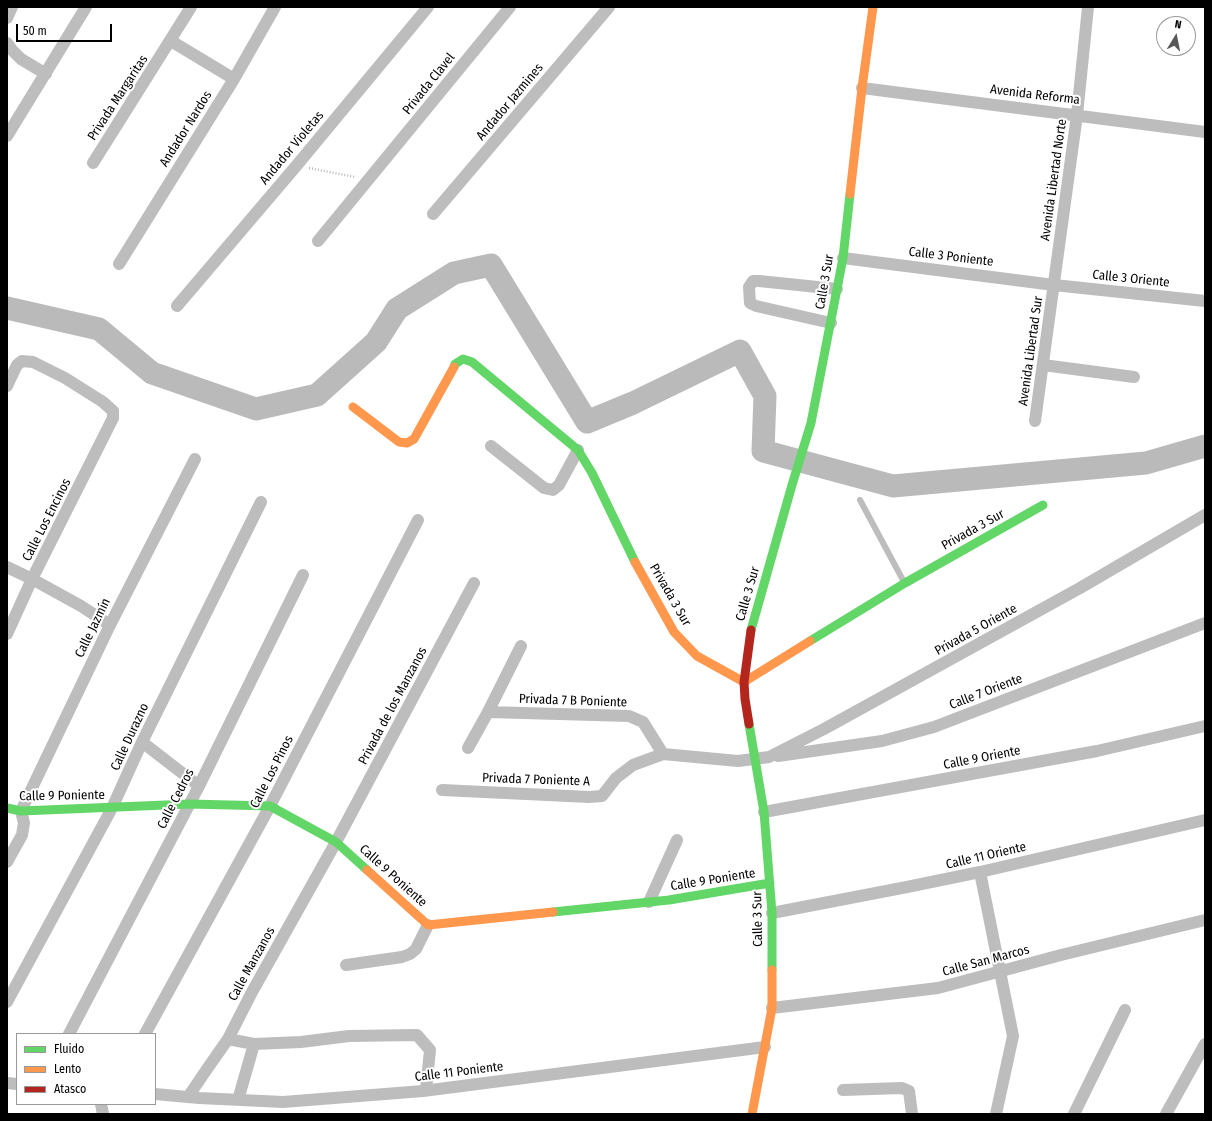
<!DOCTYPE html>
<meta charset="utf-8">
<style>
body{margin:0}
#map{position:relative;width:1212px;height:1121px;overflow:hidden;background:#fff;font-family:"Fira Sans Condensed",sans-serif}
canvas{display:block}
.frame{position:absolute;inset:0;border:8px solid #000;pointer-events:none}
.legend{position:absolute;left:16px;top:1033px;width:140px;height:72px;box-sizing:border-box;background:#fff;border:1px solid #999;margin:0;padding:5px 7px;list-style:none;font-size:12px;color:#000}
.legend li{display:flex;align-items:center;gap:8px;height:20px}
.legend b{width:20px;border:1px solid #999}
.north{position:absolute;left:1156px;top:16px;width:40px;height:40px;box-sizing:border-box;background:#fff;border:1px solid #999;border-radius:50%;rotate:10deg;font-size:11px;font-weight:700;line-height:16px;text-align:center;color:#000}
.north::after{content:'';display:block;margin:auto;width:14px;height:18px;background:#595959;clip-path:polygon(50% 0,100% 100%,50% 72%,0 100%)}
.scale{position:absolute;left:16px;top:24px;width:96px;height:18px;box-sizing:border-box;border:2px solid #000;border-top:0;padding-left:5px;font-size:12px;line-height:14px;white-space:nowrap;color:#000;-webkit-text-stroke:3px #fff;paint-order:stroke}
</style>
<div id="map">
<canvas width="1212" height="1121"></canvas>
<div class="frame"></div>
<ul class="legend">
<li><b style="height:5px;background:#63d668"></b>Fluido</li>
<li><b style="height:5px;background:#ff974d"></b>Lento</li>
<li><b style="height:5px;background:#b3261e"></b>Atasco</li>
</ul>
<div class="north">N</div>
<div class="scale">50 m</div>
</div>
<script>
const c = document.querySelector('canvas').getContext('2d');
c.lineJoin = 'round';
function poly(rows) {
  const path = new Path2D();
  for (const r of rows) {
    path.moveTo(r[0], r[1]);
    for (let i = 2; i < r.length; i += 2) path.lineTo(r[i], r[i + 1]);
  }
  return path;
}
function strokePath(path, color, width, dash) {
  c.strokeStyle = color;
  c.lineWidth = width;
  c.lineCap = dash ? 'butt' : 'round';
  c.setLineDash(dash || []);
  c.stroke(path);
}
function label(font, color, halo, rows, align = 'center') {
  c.font = font + ' "Fira Sans Condensed",sans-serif';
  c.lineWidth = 4;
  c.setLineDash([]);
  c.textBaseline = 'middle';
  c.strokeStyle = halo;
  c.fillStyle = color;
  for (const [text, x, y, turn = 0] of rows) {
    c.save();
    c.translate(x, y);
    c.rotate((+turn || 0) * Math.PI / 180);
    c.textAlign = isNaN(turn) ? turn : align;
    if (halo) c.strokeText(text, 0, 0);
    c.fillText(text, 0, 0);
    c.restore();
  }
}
const river = poly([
 [7,308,99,329,152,373,256,409,317,395,376,342,397,309,454,273,491,265,587,422,633,403,740,351,765,396,763,451,893,486,1146,463,1205,446]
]);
const path = poly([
 [309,168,355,177]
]);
const lane = poly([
 [860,500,904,582]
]);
const street = poly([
 [7,18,12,7],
 [171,41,234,79],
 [7,43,12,50,21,59,46,74],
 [862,88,1205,132],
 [7,136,86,7],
 [93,163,191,7],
 [433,214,609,7],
 [318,241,510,7],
 [843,258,1054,285,1205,301],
 [119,264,234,79,275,7],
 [177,306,297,165,428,7],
 [831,323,756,306,750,303,749,287,753,281,759,281,837,289],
 [1043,365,1134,377],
 [7,386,17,365,22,361,33,362,65,378,103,402,113,411,113,418,32,579,7,634],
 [1035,421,1077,115,1088,7],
 [491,446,544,488,553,490,559,485,578,450],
 [7,567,32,579,81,606,110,625],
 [488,712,629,716,643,722,663,754],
 [142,742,199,786],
 [468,748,488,712,521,646],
 [778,756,882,741,934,727,1205,623],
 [442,790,589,797,602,796,616,778,633,765,663,754,738,761,769,757,824,729,1080,588,1205,515],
 [764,812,1097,751,1205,726],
 [7,862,22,835,24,823,21,811,110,625,195,459],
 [980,872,1013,1036,996,1114],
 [649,902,677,840],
 [772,913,907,887,980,872,1205,820],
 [346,965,402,957,410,954,416,949,428,925],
 [7,1002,112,808,142,742,261,502],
 [772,1008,938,988,1061,955,1205,920],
 [69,1034,199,786,303,575],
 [145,1034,270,806,418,520],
 [228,1039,254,1044,301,1042,349,1036,417,1035,430,1050,426,1090],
 [7,1083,17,1084],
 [843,1090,902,1088,909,1091,912,1114],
 [155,1094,199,1098,283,1102,423,1091,765,1047],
 [188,1097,207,1069,228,1039,252,992,336,842,474,583],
 [238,1100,254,1044],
 [101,1104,103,1114],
 [1074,1114,1125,1010],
 [1166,1114,1205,1044]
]);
const fast = poly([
 [454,367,455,364,463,359,472,362,578,450,592,473,635,562],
 [751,630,792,485,811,423,843,258,850,194],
 [810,641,905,583,1043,505],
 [749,724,764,812,772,913,772,970],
 [7,808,21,811,190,804,270,806,336,842,367,870],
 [553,912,669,900,770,883]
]);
const slow = poly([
 [850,194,862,88,873,7],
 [353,407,399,442,407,443,414,439,454,367],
 [635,562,674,632,697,656,744,682,810,641],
 [367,870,428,925,553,912],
 [752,1114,772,1008,772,970]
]);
const jam = poly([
 [749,724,745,699,744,682,751,630]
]);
const streetNames = [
 ["Privada Clavel",429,84,-51],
 ["Avenida Reforma",1035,95,7],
 ["Privada Margaritas",118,98,-57],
 ["Andador Jazmines",510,102,-50],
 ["Andador Nardos",186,129,-58],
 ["Andador Violetas",292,148,-50],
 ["Avenida Libertad Norte",1054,180,-82],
 ["Calle 3 Poniente",951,257,7],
 ["Calle 3 Oriente",1131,279,6],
 ["Calle 3 Sur",825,282,-80],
 ["Avenida Libertad Sur",1031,351,-82],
 ["Calle Los Encinos",47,520,-63],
 ["Privada 3 Sur",973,530,-29],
 ["Calle 3 Sur",748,594,-74],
 ["Privada 3 Sur",670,595,60],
 ["Calle Jazmín",93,628,-64],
 ["Privada 5 Oriente",976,630,-29],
 ["Calle 7 Oriente",986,692,-21],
 ["Privada 7 B Poniente",573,701,2],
 ["Privada de los Manzanos",393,706,-62],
 ["Calle Durazno",130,737,-65],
 ["Calle 9 Oriente",982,758,-11],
 ["Calle Los Pinos",272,772,-63],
 ["Privada 7 Poniente A",536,780,2],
 ["Calle 9 Poniente",62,796,-1],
 ["Calle Cedros",176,799,-63],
 ["Calle 11 Oriente",986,856,-13],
 ["Calle 9 Poniente",393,876,42],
 ["Calle 9 Poniente",713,880,-9],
 ["Calle 3 Sur",758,919,-91],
 ["Calle San Marcos",986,961,-15],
 ["Calle Manzanos",252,964,-61],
 ["Calle 11 Poniente",459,1072,-7]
];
strokePath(river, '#bababa', 23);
strokePath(path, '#b8b8b8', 2.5, [1, 2]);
strokePath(lane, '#bdbdbd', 6);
strokePath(street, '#bdbdbd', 12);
strokePath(fast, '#63d668', 9);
strokePath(slow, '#ff974d', 9);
strokePath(jam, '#b3261e', 9);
label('13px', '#000', '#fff', streetNames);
</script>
